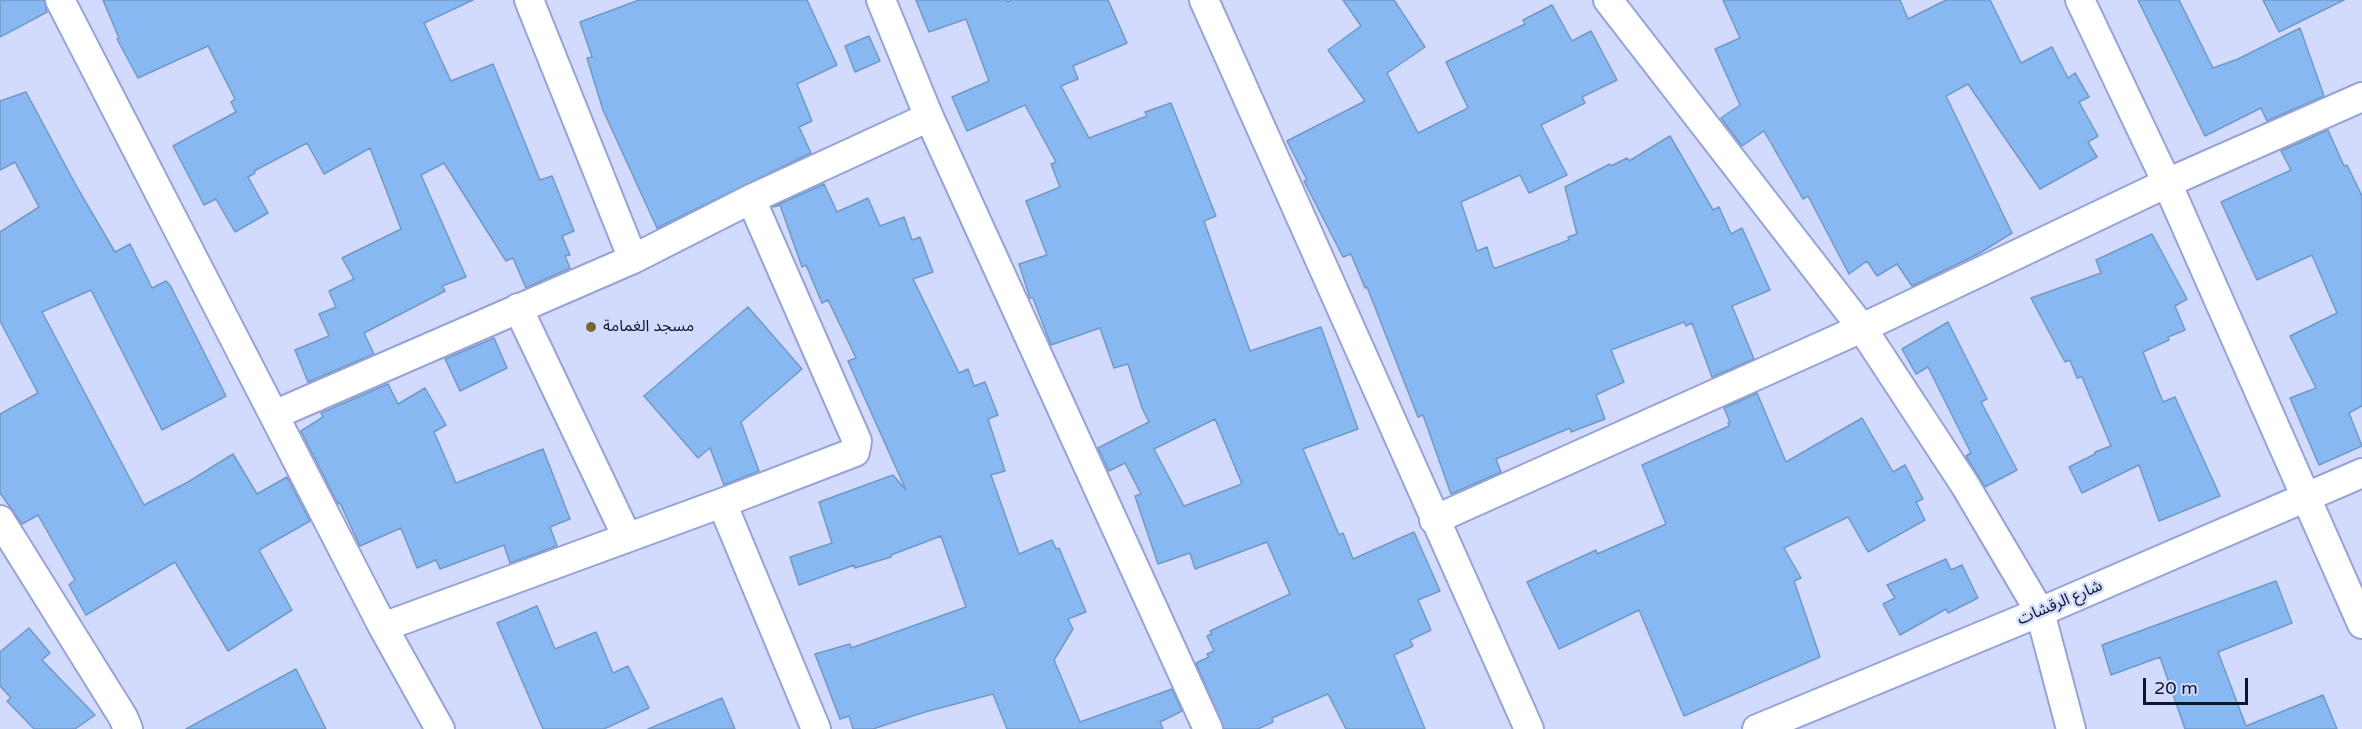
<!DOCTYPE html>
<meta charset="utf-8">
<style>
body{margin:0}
#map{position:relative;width:2362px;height:729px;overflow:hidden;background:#d2dbfd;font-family:"Varela Round",sans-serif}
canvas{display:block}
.scale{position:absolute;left:2143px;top:678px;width:105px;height:27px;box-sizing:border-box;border:3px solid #111528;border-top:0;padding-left:8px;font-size:18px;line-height:21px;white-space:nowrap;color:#111528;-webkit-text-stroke:4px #d2dbfd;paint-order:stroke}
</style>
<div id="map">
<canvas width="2362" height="729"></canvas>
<div class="scale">20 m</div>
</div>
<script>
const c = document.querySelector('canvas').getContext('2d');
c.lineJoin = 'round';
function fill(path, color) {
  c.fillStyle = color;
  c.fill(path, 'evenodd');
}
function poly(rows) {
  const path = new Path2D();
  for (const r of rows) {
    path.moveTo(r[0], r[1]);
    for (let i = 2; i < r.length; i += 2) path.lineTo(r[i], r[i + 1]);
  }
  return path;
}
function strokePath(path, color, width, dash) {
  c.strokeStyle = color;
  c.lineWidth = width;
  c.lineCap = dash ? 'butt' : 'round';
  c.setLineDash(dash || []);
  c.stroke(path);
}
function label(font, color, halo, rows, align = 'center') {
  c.font = font + ' "Varela Round","Noto Sans Arabic",sans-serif';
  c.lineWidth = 5;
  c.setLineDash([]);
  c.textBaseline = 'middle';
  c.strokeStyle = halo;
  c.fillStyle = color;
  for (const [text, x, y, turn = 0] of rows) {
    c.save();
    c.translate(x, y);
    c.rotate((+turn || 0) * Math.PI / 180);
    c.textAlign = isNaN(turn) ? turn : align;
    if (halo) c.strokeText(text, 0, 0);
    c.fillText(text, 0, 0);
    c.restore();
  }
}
const building = poly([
 [0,0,44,0,47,12,0,37,0,0],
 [103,0,473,0,424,23,451,81,493,64,540,180,552,176,574,231,562,236,570,255,565,256,570,268,526,288,513,258,506,261,444,163,421,175,466,277,442,286,445,291,364,333,374,354,308,382,295,350,329,336,319,314,336,307,329,291,354,279,342,258,401,229,370,148,324,174,307,143,254,171,255,173,248,177,268,213,235,232,216,199,204,205,173,146,236,112,231,102,235,99,208,46,138,78,117,39,119,38,103,0],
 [639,0,807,0,837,65,797,84,812,121,799,127,811,153,657,228,603,110,587,58,592,57,580,22,639,0],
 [916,0,1007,0,1007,2,1012,0,1108,0,1127,43,1073,66,1078,79,1061,86,1089,138,1147,116,1145,112,1171,103,1216,216,1204,221,1250,351,1321,327,1358,429,1303,449,1339,535,1343,533,1353,559,1414,532,1440,591,1418,600,1431,630,1410,640,1413,646,1394,655,1425,729,1346,729,1328,694,1272,718,1273,722,1258,729,1224,729,1196,663,1209,657,1207,654,1214,651,1207,636,1212,634,1210,631,1290,594,1267,542,1195,569,1190,553,1158,564,1135,496,1141,494,1125,463,1109,471,1098,448,1149,422,1142,408,1128,364,1114,368,1100,328,1051,345,1033,298,1030,298,1019,264,1047,255,1026,201,1060,187,1051,164,1056,162,1025,105,967,131,952,97,989,81,966,19,929,32,916,0],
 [1215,419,1242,484,1184,506,1154,449,1215,419],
 [1343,0,1394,0,1425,47,1387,73,1418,133,1468,108,1446,62,1525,24,1523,20,1552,5,1572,41,1591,31,1617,80,1582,97,1585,103,1541,125,1567,175,1529,193,1520,175,1461,202,1477,251,1487,247,1493,267,1496,268,1569,240,1568,237,1577,234,1565,187,1610,164,1611,166,1627,158,1629,161,1670,136,1713,210,1719,207,1731,234,1742,228,1770,290,1732,306,1754,359,1712,377,1692,323,1686,326,1684,322,1611,350,1624,382,1596,395,1605,419,1571,432,1570,428,1496,459,1501,472,1451,494,1423,415,1418,417,1367,287,1365,288,1351,254,1343,257,1304,181,1307,180,1287,141,1365,101,1328,50,1361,26,1343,0],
 [1723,0,1900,0,1908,19,1946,0,1990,0,2021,63,2052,47,2068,78,2075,73,2089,97,2079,102,2098,136,2088,142,2097,157,2040,189,1968,84,1946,96,2012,233,1978,254,1912,286,1897,264,1877,276,1867,261,1849,274,1808,196,1803,199,1764,131,1742,146,1721,118,1740,105,1715,49,1740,38,1723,0],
 [2138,0,2179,0,2213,68,2238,59,2300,28,2324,96,2267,121,2261,108,2205,136,2138,0],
 [2263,0,2344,0,2279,32,2263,0],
 [869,36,880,61,855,72,845,46,869,36],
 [26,92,78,189,115,252,130,244,152,288,166,281,170,285,226,396,162,430,91,290,42,312,144,505,188,482,233,454,257,494,287,477,310,521,259,550,292,610,228,651,175,562,86,615,69,585,75,580,38,515,22,524,0,493,0,414,38,393,0,321,0,232,39,207,15,162,0,170,0,101,26,92],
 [2328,130,2344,166,2347,165,2362,196,2362,406,2349,413,2362,446,2319,465,2290,398,2316,388,2290,336,2337,313,2312,255,2257,280,2221,202,2291,170,2281,151,2328,130],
 [824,184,837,212,868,198,880,226,904,217,912,240,920,237,933,272,913,279,959,373,968,369,974,386,985,382,998,415,988,419,1005,471,991,475,1019,554,1052,540,1056,549,1059,548,1086,612,1068,619,1073,629,1054,660,1080,722,1172,689,1182,711,1160,722,1163,729,1007,729,993,694,925,712,873,729,853,729,849,716,840,719,815,654,850,644,851,648,966,607,941,536,891,555,891,557,855,568,854,565,799,585,790,557,832,543,819,502,893,475,906,490,848,361,856,358,828,300,822,303,806,265,802,267,780,205,773,207,824,184],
 [2152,234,2187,299,2175,306,2185,330,2168,337,2169,340,2143,352,2163,402,2175,397,2220,496,2159,521,2139,465,2082,493,2069,467,2095,454,2095,452,2111,446,2082,377,2077,378,2070,360,2065,362,2031,298,2101,273,2096,260,2152,234],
 [748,307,802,369,741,422,759,471,724,485,710,448,698,458,644,396,748,307],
 [1948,322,1987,399,1981,402,2017,470,1985,487,1966,456,1971,453,1928,367,1916,374,1902,349,1948,322],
 [494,338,507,368,460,391,445,359,494,338],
 [388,384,398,404,425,388,446,425,434,432,456,483,543,449,570,519,550,527,557,546,510,563,504,545,440,569,436,560,417,568,401,528,360,546,340,503,338,504,301,431,323,417,321,413,388,384],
 [1757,393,1786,462,1862,418,1893,472,1905,465,1923,499,1916,502,1925,520,1868,552,1848,517,1784,548,1801,578,1794,581,1820,657,1684,716,1639,610,1559,649,1527,582,1596,550,1597,554,1666,524,1642,465,1729,426,1728,423,1730,422,1724,408,1757,393],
 [1946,559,1951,570,1962,565,1978,598,1948,613,1946,609,1900,635,1883,604,1895,598,1887,585,1946,559],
 [2276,581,2292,623,2218,652,2246,726,2323,695,2337,729,2185,729,2160,657,2111,675,2102,645,2276,581],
 [537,606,555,649,596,632,613,673,628,666,649,708,604,729,543,729,497,623,537,606],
 [29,628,50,653,42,660,95,715,75,729,34,729,7,701,11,698,0,686,0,652,29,628],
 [296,669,326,729,186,729,296,669],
 [722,698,735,729,648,729,722,698]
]);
const minor = poly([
 [60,0,383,627,440,729],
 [529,0,633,259],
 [881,0,929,117,1208,729],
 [1204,0,1529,729],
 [1608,0,1862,328,1965,485,2040,612,2071,729],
 [2080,0,2167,183,2362,624],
 [518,308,627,537],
 [274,415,633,259,751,199,929,117],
 [722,503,816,729],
 [0,520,123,717,128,729],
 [1434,520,1862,328,2167,183,2362,97],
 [383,627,722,503,855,452,857,441,751,199],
 [1757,729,2040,612,2362,473]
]);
const markers = [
 [591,327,6,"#766735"]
];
const poiNames = [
 ["مسجد الغمامة",603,327]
];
const streetNames = [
 ["شارع الرقشات",2060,603,-23]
];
fill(building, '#87b8f2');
strokePath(building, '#7298c5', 1.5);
strokePath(minor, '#95a3d8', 32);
strokePath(minor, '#fff', 28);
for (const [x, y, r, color] of markers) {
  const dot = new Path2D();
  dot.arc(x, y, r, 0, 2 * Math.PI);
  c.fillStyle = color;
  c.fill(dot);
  strokePath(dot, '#d2dbfd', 2);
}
label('16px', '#111528', '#d2dbfd', poiNames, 'left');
label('16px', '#111528', '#d2dbfd', streetNames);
</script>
